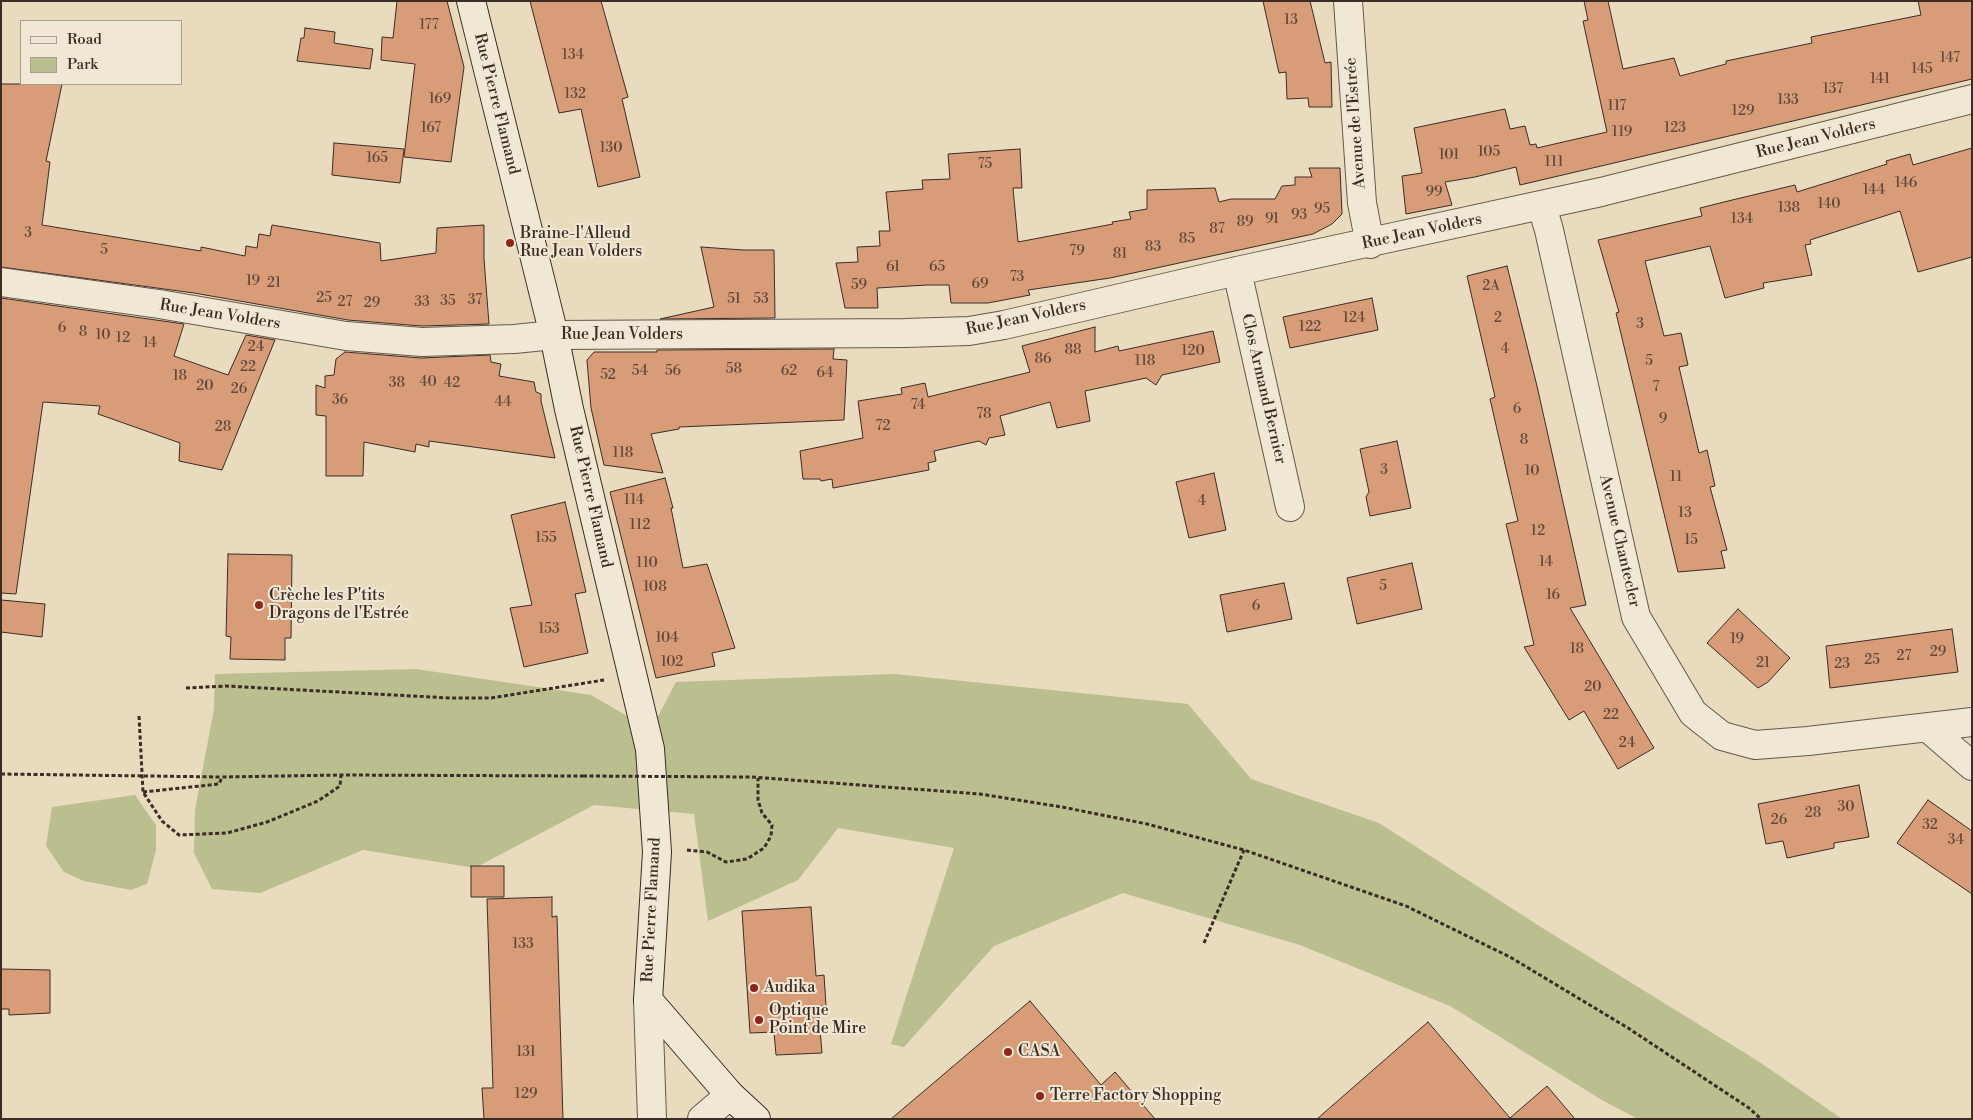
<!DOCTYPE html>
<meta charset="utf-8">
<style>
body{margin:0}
#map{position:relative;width:1973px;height:1120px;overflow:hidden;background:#e8dbbe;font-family:"Libre Bodoni",serif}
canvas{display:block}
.frame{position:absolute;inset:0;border:2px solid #3b2c25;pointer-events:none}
.legend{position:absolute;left:20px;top:20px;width:162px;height:65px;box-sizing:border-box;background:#f0e8d5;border:1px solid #a89d8f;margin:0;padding:6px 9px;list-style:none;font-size:15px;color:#3b2c25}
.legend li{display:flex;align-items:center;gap:10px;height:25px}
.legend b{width:25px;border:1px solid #a89d8f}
</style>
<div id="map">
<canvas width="1973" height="1120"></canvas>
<div class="frame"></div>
<ul class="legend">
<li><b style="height:6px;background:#f0e8d5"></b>Road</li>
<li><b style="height:14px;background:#bbbe8e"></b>Park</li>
</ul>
</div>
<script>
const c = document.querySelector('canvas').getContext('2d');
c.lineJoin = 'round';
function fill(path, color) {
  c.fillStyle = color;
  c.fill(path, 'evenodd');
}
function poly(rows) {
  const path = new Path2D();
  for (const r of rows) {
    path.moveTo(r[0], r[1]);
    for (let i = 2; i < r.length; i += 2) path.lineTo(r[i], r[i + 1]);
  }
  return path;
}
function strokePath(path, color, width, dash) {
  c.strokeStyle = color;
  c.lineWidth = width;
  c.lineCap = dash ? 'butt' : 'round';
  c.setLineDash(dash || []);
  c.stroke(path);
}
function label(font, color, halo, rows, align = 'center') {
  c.font = font + ' "Libre Bodoni",serif';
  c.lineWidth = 4;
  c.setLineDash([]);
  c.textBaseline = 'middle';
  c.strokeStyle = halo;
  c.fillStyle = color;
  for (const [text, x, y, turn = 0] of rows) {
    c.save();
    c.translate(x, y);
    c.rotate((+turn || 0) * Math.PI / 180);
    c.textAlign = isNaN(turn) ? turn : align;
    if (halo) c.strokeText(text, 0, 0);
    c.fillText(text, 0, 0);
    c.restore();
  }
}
const green = poly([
 [416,669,591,695,651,730,676,682,894,674,1188,704,1251,779,1379,823,1544,929,1758,1061,1842,1119,1638,1119,1602,1100,1450,1006,1300,945,1123,893,994,946,904,1047,891,1044,954,848,838,828,798,880,708,921,694,814,594,805,475,868,363,850,260,893,212,889,194,853,195,810,214,709,215,674],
 [135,795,156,825,156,850,147,884,131,890,84,881,64,872,46,846,52,807]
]);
const building = poly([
 [397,1,447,1,464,67,451,162,404,157,415,64,381,60,382,37,393,38,397,1],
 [530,1,601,1,628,97,622,99,640,177,598,187,581,109,559,113,530,1],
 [1263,1,1310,1,1325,63,1331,62,1332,107,1309,107,1308,98,1287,99,1286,72,1279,73,1263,1],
 [1584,1,1608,1,1623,69,1674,58,1680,76,1726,64,1726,61,1812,43,1811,37,1921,15,1918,1,1972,1,1972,79,1520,185,1516,167,1475,177,1445,182,1452,205,1406,214,1402,176,1422,173,1414,128,1505,109,1510,129,1525,126,1530,145,1536,144,1537,148,1607,132,1583,21,1588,20,1584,1],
 [305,28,335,32,334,43,373,49,370,69,297,61,301,38,304,38,305,28],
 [1,84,62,84,46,161,50,162,42,225,201,251,201,247,245,256,246,246,257,248,259,234,270,236,272,225,380,243,381,261,436,253,437,228,484,225,484,259,489,324,422,326,348,320,194,293,1,267,1,84],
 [334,143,404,149,400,183,332,175,334,143],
 [1972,148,1972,257,1918,272,1900,211,1810,240,1811,244,1805,245,1812,275,1763,283,1764,288,1725,298,1710,246,1645,261,1664,336,1681,333,1688,365,1679,367,1699,453,1707,450,1715,486,1710,487,1727,550,1721,551,1725,568,1678,572,1616,313,1619,312,1598,240,1702,216,1700,208,1728,201,1795,185,1797,192,1887,164,1886,161,1910,154,1913,165,1972,148],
 [1020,149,1022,188,1013,188,1018,242,1113,224,1112,222,1131,219,1129,212,1147,209,1147,190,1215,188,1219,202,1231,199,1275,199,1282,186,1295,185,1295,177,1312,177,1309,168,1340,168,1342,214,1332,224,1313,234,1110,278,1028,290,1030,295,988,303,951,303,949,285,927,285,877,288,878,308,845,308,836,263,858,262,857,247,880,246,879,231,890,231,886,192,923,189,922,180,950,179,948,154,1020,149],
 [701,247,743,250,774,250,775,318,660,319,714,307,701,247],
 [1507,266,1537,386,1586,605,1570,608,1654,748,1618,769,1584,711,1569,720,1524,647,1534,645,1506,524,1518,521,1490,399,1495,397,1467,276,1507,266],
 [1,298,184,324,174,356,228,375,246,335,275,340,222,470,179,461,180,443,98,414,100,406,43,402,16,594,1,593,1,298],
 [1372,298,1378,330,1290,348,1283,317,1372,298],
 [1095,327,1095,352,1118,346,1119,351,1213,331,1220,362,1162,375,1156,385,1146,378,1085,391,1090,421,1057,428,1050,402,1000,416,1005,435,989,438,986,445,979,441,934,451,936,461,928,463,929,470,833,488,832,479,821,481,820,479,803,479,800,451,863,438,858,401,902,394,901,388,925,383,928,397,1030,372,1022,346,1095,327],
 [834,349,833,359,847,360,844,420,679,427,679,429,651,434,663,473,604,465,591,408,587,360,594,352,657,352,657,350,834,349],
 [345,352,421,358,490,355,491,362,501,364,499,376,534,382,536,392,541,394,541,401,555,458,429,441,429,447,416,444,415,452,364,442,363,476,326,476,326,416,316,415,316,385,325,388,325,376,334,375,336,359,345,352],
 [1397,441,1411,508,1370,516,1366,497,1369,492,1360,449,1397,441],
 [1214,473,1226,530,1189,538,1176,482,1214,473],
 [665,478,673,508,671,508,683,568,707,564,735,648,712,653,715,666,656,678,610,492,665,478],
 [565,502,586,592,575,594,588,653,524,667,510,608,532,605,511,515,565,502],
 [228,554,292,555,291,638,285,638,285,660,230,659,231,637,226,636,228,554],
 [1412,563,1422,609,1357,624,1347,578,1412,563],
 [1284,583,1292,619,1227,632,1220,595,1284,583],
 [1,600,45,604,42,637,1,632,1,600],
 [1738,609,1790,658,1768,682,1758,688,1707,643,1738,609],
 [1952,629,1958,672,1830,688,1826,646,1952,629],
 [1859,785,1869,837,1834,843,1834,848,1787,858,1783,841,1766,844,1758,804,1859,785],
 [1928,800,1972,831,1972,894,1897,843,1928,800],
 [471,866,504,866,504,897,471,897,471,866],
 [552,897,552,917,557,916,563,1119,484,1119,482,1088,493,1088,487,899,552,897],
 [811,907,816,976,824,975,826,1006,818,1006,822,1053,776,1055,774,1032,750,1033,742,911,811,907],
 [1,969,50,970,50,1013,9,1015,9,1009,1,1009,1,969],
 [1030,1001,1101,1085,1115,1072,1155,1119,891,1119,1030,1001],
 [1428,1022,1510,1118,1547,1086,1575,1119,1317,1119,1428,1022]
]);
const path = poly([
 [186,688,226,686,450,698,491,698,604,680],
 [139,716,143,792,162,821,179,835,227,833,267,822,318,801,340,786,341,775],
 [752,777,980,794,1062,807,1147,824,1244,850,1406,906,1510,957,1628,1028,1749,1108,1761,1119],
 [143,792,219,784,222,777,341,775,583,776],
 [687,850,707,852,726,862,747,859,764,848,771,836,772,825,762,813,758,800,758,778],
 [1204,943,1244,850]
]);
const minor = poly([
 [1348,1,1362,203,1370,244],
 [1542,206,1549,230,1636,617,1693,713,1722,736,1755,745,1808,741,1972,722],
 [1237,271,1290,507],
 [1,282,159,304,346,336,422,342,514,339,554,335,905,333,969,331,1004,325,1237,271,1601,192,1972,99],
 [1928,728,1972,766],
 [648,1000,652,1119],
 [702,1119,730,1095]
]);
const secondary = poly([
 [471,1,554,335,569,409,650,749,657,852,648,1000,730,1095,756,1119]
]);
const pathBridge = poly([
 [1,774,222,777],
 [583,776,752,777]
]);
const markers = [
 [510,243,5,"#8f2418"],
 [259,605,5,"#8f2418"],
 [754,988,5,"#8f2418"],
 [759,1020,5,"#8f2418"],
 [1008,1052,5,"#8f2418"],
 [1040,1096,5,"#8f2418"]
];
const numberNames = [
 ["13",1291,21],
 ["177",429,26],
 ["134",573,56],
 ["147",1950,59],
 ["145",1922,70],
 ["141",1880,80],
 ["137",1833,90],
 ["132",575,95],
 ["169",440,100],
 ["133",1788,101],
 ["117",1617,107],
 ["129",1743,112],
 ["167",431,129],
 ["123",1675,129],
 ["119",1622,133],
 ["130",611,149],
 ["105",1489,153],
 ["101",1449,156],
 ["165",377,159],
 ["111",1554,163],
 ["75",985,165],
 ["146",1906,184],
 ["144",1874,191],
 ["99",1434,193],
 ["140",1829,205],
 ["138",1789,209],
 ["95",1322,210],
 ["93",1299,216],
 ["91",1272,220],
 ["134",1742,220],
 ["89",1245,223],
 ["87",1217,230],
 ["3",28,234],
 ["85",1187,240],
 ["83",1153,248],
 ["5",104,251],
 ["79",1077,252],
 ["81",1120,255],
 ["61",893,268],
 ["65",937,268],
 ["73",1017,278],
 ["19",253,282],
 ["21",274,284],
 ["69",980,285],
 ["59",859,286],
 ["2A",1491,287],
 ["25",324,299],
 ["51",734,300],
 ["53",761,300],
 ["37",475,301],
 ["35",448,302],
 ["27",345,303],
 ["33",422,303],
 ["29",372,304],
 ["124",1354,319],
 ["2",1498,319],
 ["3",1640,325],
 ["122",1310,328],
 ["6",62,329],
 ["8",83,333],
 ["10",103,336],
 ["12",123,339],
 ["14",150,344],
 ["24",256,348],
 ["4",1505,350],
 ["88",1073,351],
 ["120",1193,352],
 ["86",1043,360],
 ["118",1145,362],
 ["5",1649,362],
 ["22",248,368],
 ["58",734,370],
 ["54",640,372],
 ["56",673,372],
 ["62",789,372],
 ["64",825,374],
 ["52",608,376],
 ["18",180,377],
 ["40",428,383],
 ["38",397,384],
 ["42",452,384],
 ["20",205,387],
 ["7",1656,388],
 ["26",239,390],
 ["36",340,401],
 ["44",503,403],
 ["74",918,406],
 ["6",1517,410],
 ["78",984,415],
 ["9",1663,420],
 ["72",883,427],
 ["28",223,428],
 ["8",1524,441],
 ["118",623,454],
 ["3",1384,471],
 ["10",1532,472],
 ["11",1676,478],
 ["114",634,501],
 ["4",1202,502],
 ["13",1685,514],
 ["112",640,526],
 ["12",1538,532],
 ["155",546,539],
 ["15",1691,541],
 ["14",1546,563],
 ["110",647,564],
 ["5",1383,587],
 ["108",655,588],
 ["16",1553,596],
 ["6",1256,607],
 ["153",549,630],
 ["104",667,639],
 ["19",1737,640],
 ["18",1577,650],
 ["29",1938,653],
 ["27",1904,657],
 ["25",1872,661],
 ["102",672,663],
 ["21",1763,664],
 ["23",1842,665],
 ["20",1593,688],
 ["22",1611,716],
 ["24",1627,744],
 ["30",1846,808],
 ["28",1813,814],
 ["26",1779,821],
 ["32",1930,826],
 ["34",1956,841],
 ["133",523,945],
 ["131",526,1053],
 ["129",526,1095]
];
const streetNames = [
 ["Rue Pierre Flamand",496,104,76],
 ["Avenue de l'Estrée",1356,123,-94],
 ["Rue Jean Volders",1816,139,-14],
 ["Rue Jean Volders",1422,232,-12],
 ["Rue Jean Volders",220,315,9],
 ["Rue Jean Volders",1026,318,-12],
 ["Rue Jean Volders",622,335],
 ["Clos Armand Bernier",1263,389,77],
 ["Rue Pierre Flamand",590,497,77],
 ["Avenue Chantecler",1619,541,77],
 ["Rue Pierre Flamand",652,910,-87]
];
const poiNames = [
 ["Braine-l'Alleud",520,234],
 ["Rue Jean Volders",520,252],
 ["Crèche les P'tits",269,596],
 ["Dragons de l'Estrée",269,614],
 ["Audika",764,988],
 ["Optique",769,1011],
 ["Point de Mire",769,1029],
 ["CASA",1018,1052],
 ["Terre Factory Shopping",1050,1096]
];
fill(green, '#bbbe8e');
fill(building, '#d89d78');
strokePath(building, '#3b2c25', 1);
strokePath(minor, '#66584b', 30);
strokePath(secondary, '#3b2c25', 30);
strokePath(path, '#3b2c25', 3, [4, 2.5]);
strokePath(minor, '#f0e8d5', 28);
strokePath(secondary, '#f0e8d5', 28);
strokePath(pathBridge, '#3b2c25', 3, [4, 2.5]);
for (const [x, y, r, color] of markers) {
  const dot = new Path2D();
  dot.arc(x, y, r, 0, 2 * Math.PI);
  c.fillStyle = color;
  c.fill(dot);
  strokePath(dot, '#f0e8d5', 2);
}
label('14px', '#62483a', null, numberNames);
label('16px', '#3b2c25', '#f0e8d5', streetNames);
label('16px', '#3b2c25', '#f0e8d5', poiNames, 'left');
</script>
